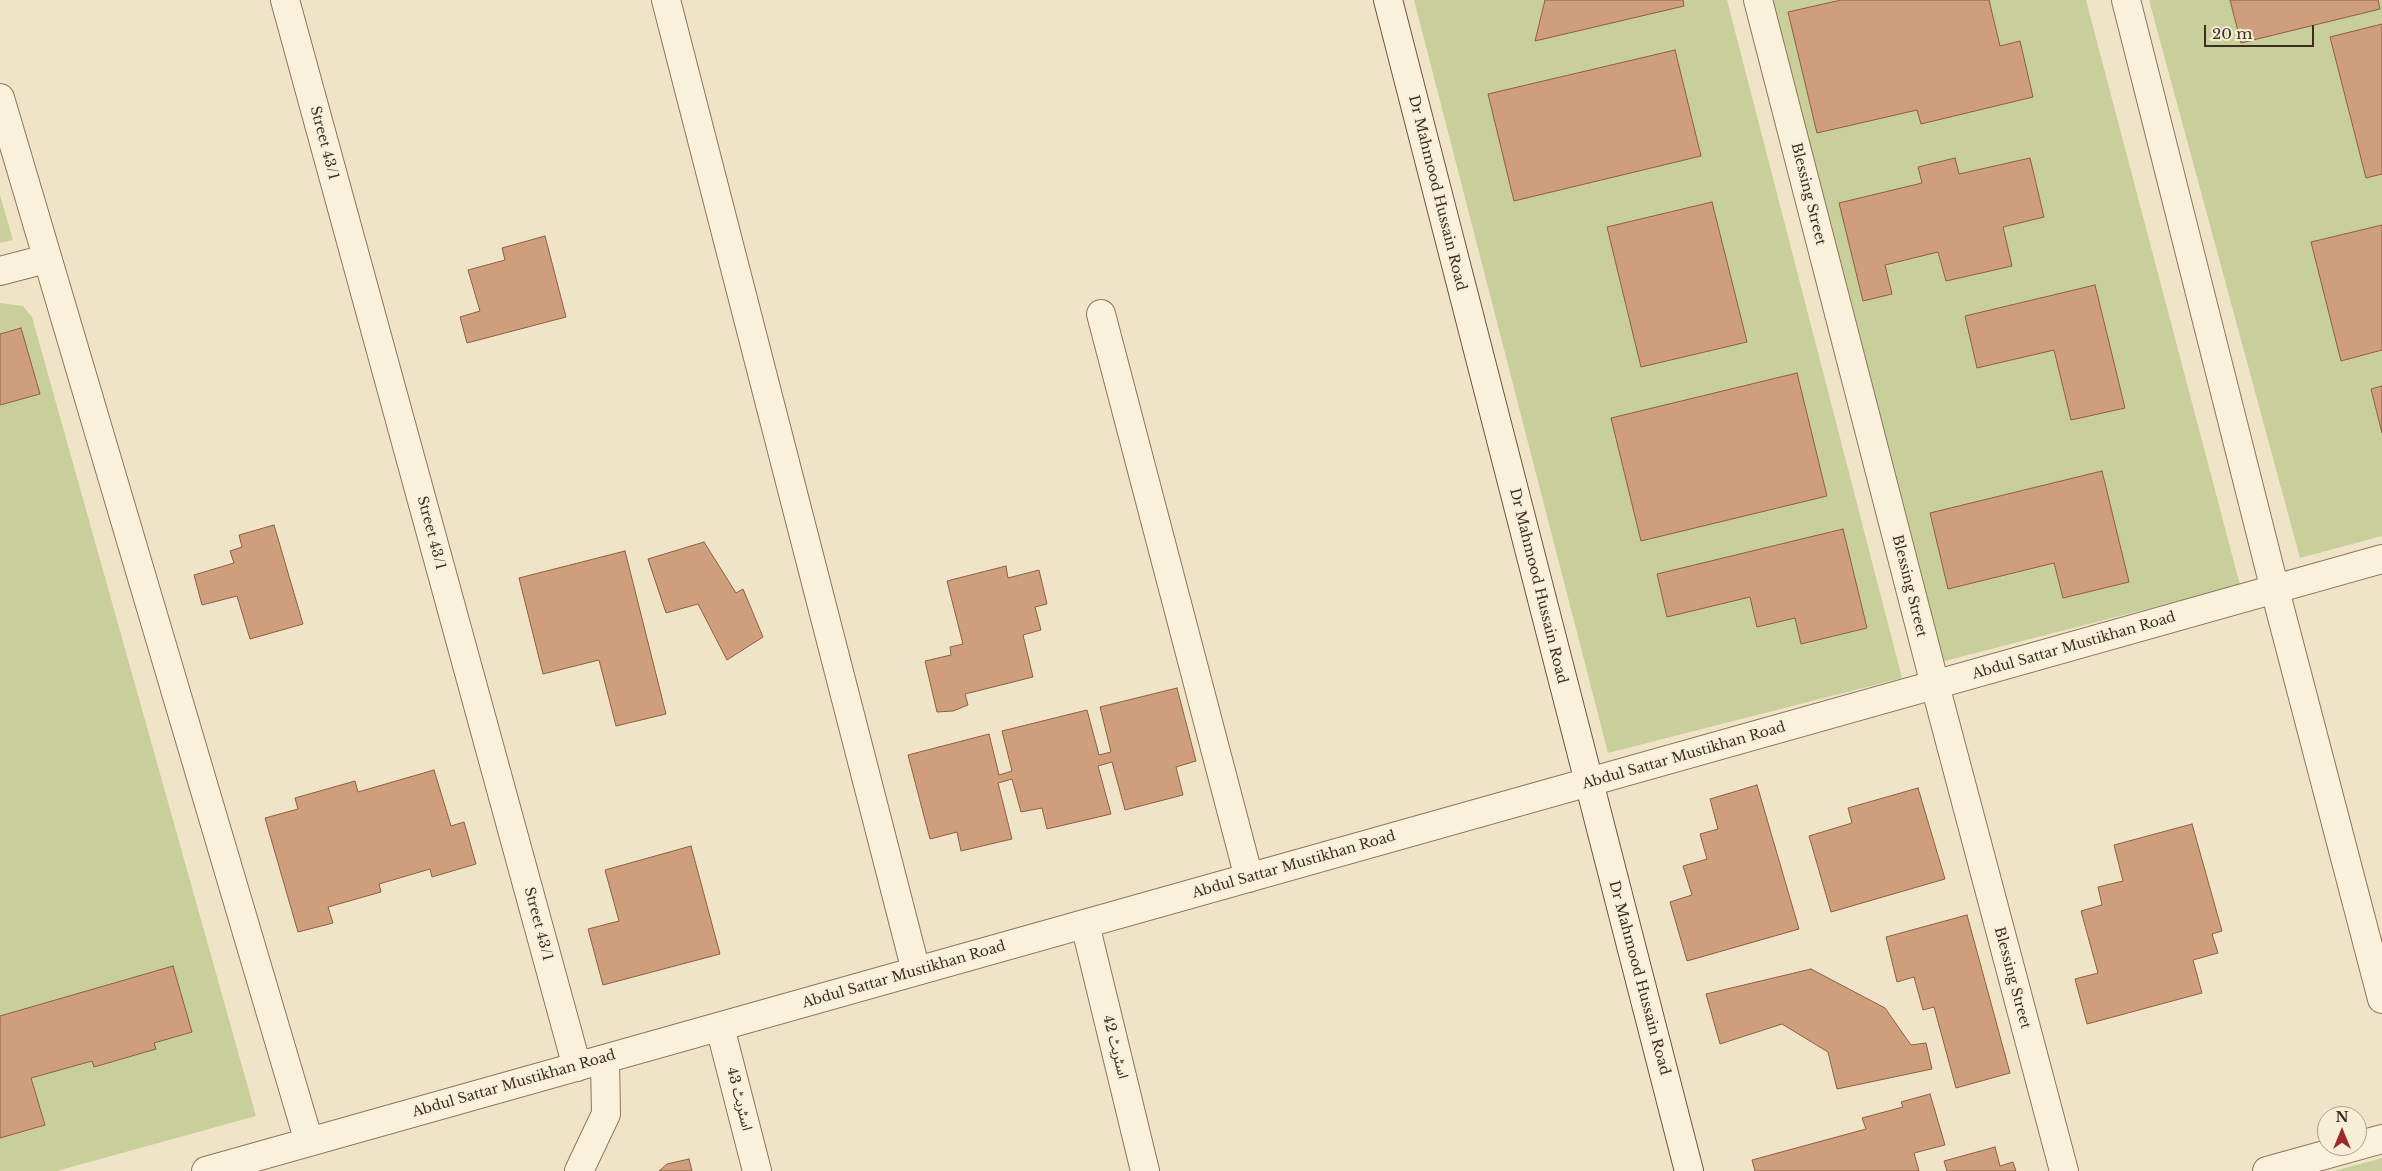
<!DOCTYPE html>
<meta charset="utf-8">
<style>
body{margin:0}
#map{position:relative;width:2382px;height:1171px;overflow:hidden;background:#f0e4c8;font-family:"Libre Baskerville",serif}
canvas{display:block}
.north{position:absolute;left:2317px;top:1106px;width:50px;height:50px;box-sizing:border-box;background:#f7eed8;border:1px solid #ada18e;border-radius:50%;rotate:0deg;font-size:14px;font-weight:700;line-height:20px;text-align:center;color:#3d2e20}
.north::after{content:'';display:block;margin:auto;width:18px;height:22px;background:#9e2a2b;clip-path:polygon(50% 0,100% 100%,50% 72%,0 100%)}
.scale{position:absolute;left:2204px;top:25px;width:110px;height:22px;box-sizing:border-box;border:2px solid #3d2e20;border-top:0;padding-left:6px;font-size:15px;line-height:18px;white-space:nowrap;color:#3d2e20;-webkit-text-stroke:4px #f7eed8;paint-order:stroke}
</style>
<div id="map">
<canvas width="2382" height="1171"></canvas>
<div class="north">N</div>
<div class="scale">20 m</div>
</div>
<script>
const c = document.querySelector('canvas').getContext('2d');
c.lineJoin = 'round';
function fill(path, color) {
  c.fillStyle = color;
  c.fill(path, 'evenodd');
}
function poly(rows) {
  const path = new Path2D();
  for (const r of rows) {
    path.moveTo(r[0], r[1]);
    for (let i = 2; i < r.length; i += 2) path.lineTo(r[i], r[i + 1]);
  }
  return path;
}
function strokePath(path, color, width, dash) {
  c.strokeStyle = color;
  c.lineWidth = width;
  c.lineCap = dash ? 'butt' : 'round';
  c.setLineDash(dash || []);
  c.stroke(path);
}
function label(font, color, halo, rows, align = 'center') {
  c.font = font + ' "Libre Baskerville","Noto Sans Arabic",serif';
  c.lineWidth = 4;
  c.setLineDash([]);
  c.textBaseline = 'middle';
  c.strokeStyle = halo;
  c.fillStyle = color;
  for (const [text, x, y, turn = 0] of rows) {
    c.save();
    c.translate(x, y);
    c.rotate((+turn || 0) * Math.PI / 180);
    c.textAlign = isNaN(turn) ? turn : align;
    if (halo) c.strokeText(text, 0, 0);
    c.fillText(text, 0, 0);
    c.restore();
  }
}
const green = poly([
 [1414,0,1727,0,1902,678,1608,753],
 [1770,0,2086,0,2240,585,1937,663],
 [2149,0,2382,0,2382,536,2300,558],
 [0,195,13,240,0,243],
 [0,303,23,306,32,317,256,1116,57,1171,0,1171],
 [2382,1158,2382,1171,2334,1171]
]);
const building = poly([
 [1545,0,1683,0,1684,6,1535,41,1545,0],
 [1841,0,1989,0,2000,46,2020,41,2033,97,1921,124,1917,110,1817,133,1788,12,1841,0],
 [2230,0,2378,0,2380,9,2241,43,2230,0],
 [2382,24,2382,174,2366,178,2330,37,2382,24],
 [1675,50,1701,156,1514,201,1488,94,1675,50],
 [1955,158,1959,174,2030,158,2044,217,2003,227,2012,266,1946,281,1938,252,1885,265,1892,294,1863,301,1839,203,1922,183,1918,167,1955,158],
 [1712,202,1747,342,1641,367,1607,227,1712,202],
 [2382,225,2382,350,2341,361,2311,242,2382,225],
 [545,236,566,317,467,343,460,317,480,311,468,270,505,260,502,248,545,236],
 [2095,285,2125,408,2071,420,2054,350,1977,368,1965,316,2095,285],
 [21,328,40,394,0,405,0,334,21,328],
 [1797,373,1827,496,1641,541,1611,418,1797,373],
 [2382,386,2382,433,2371,389,2382,386],
 [2102,471,2129,582,2063,598,2054,563,1948,589,1930,513,2102,471],
 [274,525,303,624,250,639,237,596,202,605,194,575,234,563,230,551,242,547,239,535,274,525],
 [1843,529,1867,628,1801,644,1795,618,1757,627,1750,597,1667,617,1657,574,1843,529],
 [704,542,736,593,743,589,763,637,727,660,698,604,666,613,648,559,704,542],
 [625,551,666,714,616,726,599,660,543,674,519,578,625,551],
 [1006,566,1008,578,1039,570,1047,604,1035,607,1041,630,1023,635,1033,677,965,694,968,705,953,711,937,712,925,661,951,655,950,647,963,644,947,581,1006,566],
 [1177,688,1196,761,1176,767,1183,795,1125,810,1112,762,1098,766,1111,814,1047,829,1042,808,1021,812,1012,779,998,783,1012,839,961,851,957,832,930,839,908,755,989,734,999,775,1012,771,1002,731,1087,710,1099,755,1111,752,1100,707,1177,688],
 [434,770,451,826,464,822,476,864,432,877,430,869,379,884,381,892,328,907,333,923,298,932,265,818,298,809,295,798,355,781,358,792,434,770],
 [1757,785,1799,929,1687,961,1670,902,1692,895,1683,866,1707,859,1700,834,1718,829,1710,799,1757,785],
 [1918,788,1945,879,1831,912,1809,836,1852,823,1848,808,1918,788],
 [2192,824,2222,931,2212,934,2218,953,2193,960,2202,993,2087,1024,2075,979,2098,973,2081,911,2102,905,2098,887,2123,881,2114,845,2192,824],
 [691,846,720,954,603,985,588,929,619,921,605,870,691,846],
 [1967,915,2010,1073,1956,1088,1934,1007,1923,1010,1914,977,1897,982,1886,937,1967,915],
 [173,966,192,1032,154,1043,156,1049,94,1067,92,1061,31,1078,45,1125,0,1138,0,1016,173,966],
 [1811,969,1885,1008,1911,1045,1926,1043,1932,1069,1837,1089,1828,1052,1782,1024,1720,1044,1706,994,1811,969],
 [1930,1094,1945,1145,1914,1153,1919,1171,1755,1171,1752,1160,1866,1129,1862,1118,1903,1107,1901,1102,1930,1094],
 [1995,1147,2000,1166,2013,1162,2016,1171,1947,1171,1944,1161,1995,1147],
 [689,1159,692,1171,659,1171,667,1164,689,1159]
]);
const street = poly([
 [285,0,577,1067],
 [666,0,916,971],
 [1758,0,1935,685,2064,1171],
 [2126,0,2275,590,2382,999],
 [0,98,309,1142],
 [0,271,46,259],
 [1101,314,1249,878],
 [1085,924,1145,1171],
 [720,1027,757,1171],
 [206,1171,2382,559],
 [579,1171,606,1114,605,1059],
 [2267,1171,2382,1139]
]);
const secondary = poly([
 [1388,0,1689,1171]
]);
const streetNames = [
 ["Street 43/1",324,143,75],
 ["Dr Mahmood Hussain Road",1437,193,76],
 ["Blessing Street",1808,194,76],
 ["Street 43/1",431,533,75],
 ["Dr Mahmood Hussain Road",1538,586,76],
 ["Blessing Street",1909,586,76],
 ["Abdul Sattar Mustikhan Road",2074,646,-16],
 ["Abdul Sattar Mustikhan Road",1684,756,-16],
 ["Abdul Sattar Mustikhan Road",1294,865,-16],
 ["Street 43/1",538,924,75],
 ["Abdul Sattar Mustikhan Road",904,975,-16],
 ["Dr Mahmood Hussain Road",1639,978,75],
 ["Blessing Street",2012,978,75],
 ["اسٹریٹ 42",1115,1047,76],
 ["Abdul Sattar Mustikhan Road",514,1084,-16],
 ["اسٹریٹ 43",739,1099,76]
];
fill(green, '#c9cf9b');
fill(building, '#cf9f7d');
strokePath(building, '#8d5f41', 1);
strokePath(street, '#8d765c', 30);
strokePath(secondary, '#6f573f', 30);
strokePath(street, '#faf1dc', 28);
strokePath(secondary, '#faf1dc', 28);
label('14px', '#3d2e20', '#f7eed8', streetNames);
</script>
